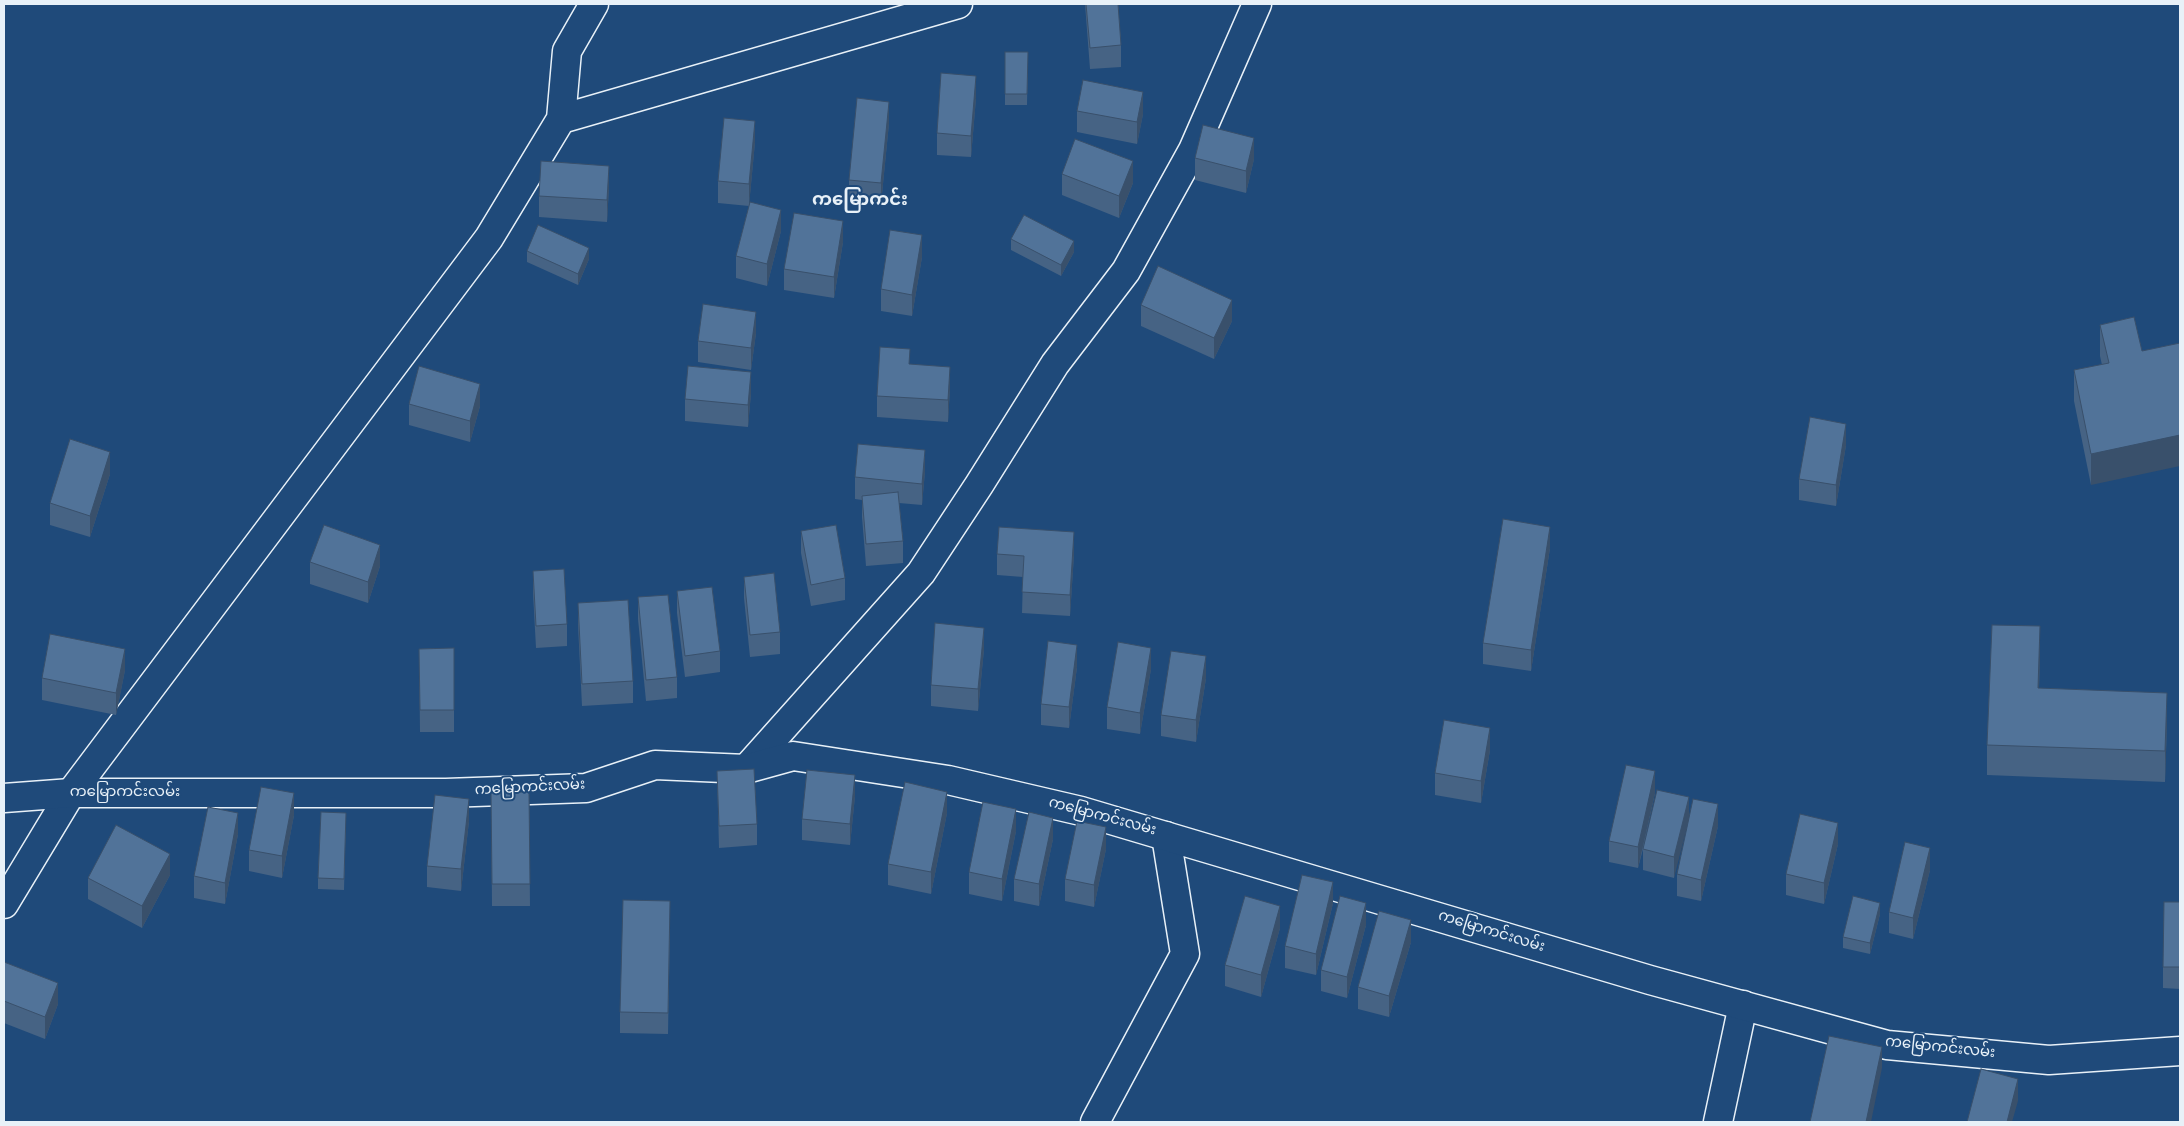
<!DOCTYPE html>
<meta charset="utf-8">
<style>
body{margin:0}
#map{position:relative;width:2184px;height:1126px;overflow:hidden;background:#1f4a7a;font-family:"Gochi Hand",sans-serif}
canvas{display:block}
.frame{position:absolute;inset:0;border:5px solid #e8f1f8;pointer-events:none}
</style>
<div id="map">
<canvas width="2184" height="1126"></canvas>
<div class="frame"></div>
</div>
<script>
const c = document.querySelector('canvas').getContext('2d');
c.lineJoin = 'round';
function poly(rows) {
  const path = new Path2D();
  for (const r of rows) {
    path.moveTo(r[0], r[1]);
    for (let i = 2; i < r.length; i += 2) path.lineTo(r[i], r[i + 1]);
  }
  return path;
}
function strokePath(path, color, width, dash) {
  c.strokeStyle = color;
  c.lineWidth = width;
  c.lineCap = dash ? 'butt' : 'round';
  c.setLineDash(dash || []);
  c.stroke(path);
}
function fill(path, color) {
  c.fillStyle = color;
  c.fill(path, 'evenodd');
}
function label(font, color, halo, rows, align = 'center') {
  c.font = font + ' "Gochi Hand","Noto Sans Myanmar",sans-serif';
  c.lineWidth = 4;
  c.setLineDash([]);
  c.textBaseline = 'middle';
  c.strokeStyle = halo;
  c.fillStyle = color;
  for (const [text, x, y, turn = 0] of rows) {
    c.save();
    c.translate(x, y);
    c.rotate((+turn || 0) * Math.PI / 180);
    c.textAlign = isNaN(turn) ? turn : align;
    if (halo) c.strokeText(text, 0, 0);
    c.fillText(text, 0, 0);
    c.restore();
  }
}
const street = poly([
 [561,119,567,51,594,4],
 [746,769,921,573,979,485,1055,364,1126,271,1193,150,1257,4],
 [4,904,71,793,489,238,561,119,958,4],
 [1095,1122,1185,954,1166,836],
 [1718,1122,1743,1005]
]);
const secondary = poly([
 [4,798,71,793,446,793,586,788,655,765,746,769,793,756,948,780,1081,811,1650,980,1887,1045,2049,1060,2180,1051]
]);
const wall = poly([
 [1085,4,1118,4,1121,45,1121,67,1090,69],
 [1005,52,1028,52,1027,105,1005,105],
 [976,98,971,157,937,155,937,133],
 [1077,111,1143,114,1137,144,1077,132],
 [889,123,881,204,849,201,849,180],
 [755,142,749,205,781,231,767,286,736,278,736,256,749,206,718,203,718,181],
 [1195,158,1254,159,1246,193,1195,180],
 [1062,174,1133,183,1119,218,1062,195],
 [609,187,607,222,539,217,539,196],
 [1011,239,1074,252,1061,276,1011,250],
 [843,242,834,298,784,290,784,269],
 [527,251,589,259,578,285,527,262],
 [922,257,912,316,881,311,881,289],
 [1141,305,1232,321,1214,359,1141,326],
 [2134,317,2091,485,2074,401,2074,370,2102,365,2100,356,2100,325],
 [756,333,751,370,698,362,698,341],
 [910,364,950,388,948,422,877,417,877,396],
 [751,393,748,427,685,421,685,399],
 [409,404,480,406,470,442,409,425],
 [1846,445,1836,506,1799,500,1799,479],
 [925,471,922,505,899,503,903,541,903,563,866,566,862,517,862,500,855,499,855,477],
 [110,474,90,537,50,525,50,503],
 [801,531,845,578,845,600,811,606,801,553],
 [1550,548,1531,671,1483,664,1483,643],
 [997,554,1074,554,1070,616,1022,613,1023,577,997,575],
 [310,562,380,566,368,603,310,584],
 [533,571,567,624,567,646,536,648,533,593],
 [744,577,780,632,780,654,750,657,744,598],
 [677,591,720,651,720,672,685,677,677,613],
 [638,597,677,677,677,698,646,701,638,619],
 [578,603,633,681,633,703,582,706,578,625],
 [454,648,454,732,420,732,419,649],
 [984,649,978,711,931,706,931,685],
 [2040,657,2039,688,2167,724,2165,782,1987,775,1987,745],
 [1077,667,1069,728,1041,725,1041,704],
 [1151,669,1140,734,1107,729,1107,707],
 [125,670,116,715,42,700,42,678],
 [1206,678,1196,742,1161,736,1161,715],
 [1490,750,1481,803,1435,795,1435,773],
 [717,771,757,824,757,845,719,848],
 [491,792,529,792,530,906,492,906],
 [1655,793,1643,849,1689,797,1674,878,1643,870,1643,849,1638,868,1609,862,1609,841],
 [855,796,850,845,802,840,802,819],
 [346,813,344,890,318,889,318,878],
 [947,813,931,894,888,885,888,864],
 [294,815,282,878,249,871,249,850],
 [469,821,461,891,427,887,427,866],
 [1718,826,1701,901,1677,896,1677,874],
 [1016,831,1002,901,969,894,969,872],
 [238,834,225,904,194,898,194,876],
 [1053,839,1039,906,1014,901,1014,879],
 [1838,844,1824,904,1786,895,1786,874],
 [1106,849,1094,907,1065,901,1065,879],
 [1930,870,1913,939,1889,933,1889,912],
 [170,875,142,928,88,899,88,878],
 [2180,902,2180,989,2163,988,2163,967],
 [1333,903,1316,975,1285,968,1285,946],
 [1880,914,1870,954,1843,948,1843,937],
 [670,922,668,1034,620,1033,620,1012],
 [1366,925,1347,998,1321,991,1321,970],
 [1280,928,1261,997,1225,986,1225,965],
 [1411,942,1389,1017,1358,1009,1358,987],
 [4,962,58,1004,45,1039,4,1023]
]);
const shadedWall = poly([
 [976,76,976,98,971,157,971,136],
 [1143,92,1143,114,1137,144,1137,122],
 [889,102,889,123,881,204,881,183],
 [755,121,755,142,749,206,749,184],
 [1254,138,1254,159,1246,193,1246,171],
 [1133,161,1133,183,1119,218,1119,196],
 [609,166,609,187,607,222,607,200],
 [781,210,781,231,767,286,767,264],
 [843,221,843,242,834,298,834,277],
 [922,235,922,257,912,316,912,295],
 [1074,241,1074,252,1061,276,1061,265],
 [589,248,589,259,578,285,578,274],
 [1232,300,1232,321,1214,359,1214,338],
 [756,312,756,333,751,370,751,348],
 [950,367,950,388,948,422,948,400],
 [751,372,751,393,748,427,748,405],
 [480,384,480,406,470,442,470,421],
 [1846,424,1846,445,1836,506,1836,485],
 [2180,435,2180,466,2091,485,2091,454],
 [925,450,925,471,922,505,922,484],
 [110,452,110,474,90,537,90,516],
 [1550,527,1550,548,1531,671,1531,650],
 [1074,532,1074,554,1070,616,1070,595],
 [380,545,380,566,368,603,368,582],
 [2040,626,2040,657,2038,719,2038,688],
 [984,628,984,649,978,711,978,689],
 [1077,645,1077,667,1069,728,1069,707],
 [1151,648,1151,669,1140,734,1140,713],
 [125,649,125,670,116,715,116,693],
 [1206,656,1206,678,1196,742,1196,720],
 [2167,693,2167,724,2165,782,2165,751],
 [1490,728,1490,750,1481,803,1481,781],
 [1655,771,1655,793,1638,868,1638,847],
 [855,775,855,796,850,845,850,824],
 [947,792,947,813,931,894,931,872],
 [294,793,294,815,282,878,282,856],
 [1689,797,1689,819,1674,878,1674,857],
 [469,799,469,821,461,891,461,869],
 [1718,804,1718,826,1701,901,1701,880],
 [1016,809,1016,831,1002,901,1002,879],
 [238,813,238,834,225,904,225,883],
 [1053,818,1053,839,1039,906,1039,884],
 [1838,823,1838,844,1824,904,1824,883],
 [1106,827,1106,849,1094,907,1094,885],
 [1930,848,1930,870,1913,939,1913,918],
 [170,854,170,875,142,928,142,906],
 [1333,882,1333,903,1316,975,1316,954],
 [1366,903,1366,925,1347,998,1347,977],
 [1880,903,1880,914,1870,954,1870,943],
 [1280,906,1280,928,1261,997,1261,975],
 [1411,920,1411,942,1389,1017,1389,996],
 [58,983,58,1004,45,1039,45,1017],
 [1882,1047,1882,1068,1871,1122,1866,1122],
 [2018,1079,2018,1101,2012,1122,2007,1122]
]);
const building = poly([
 [1086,4,1118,4,1121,45,1090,48,1086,4],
 [1005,52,1028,52,1027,94,1005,94,1005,52],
 [941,73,976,76,971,136,937,133,941,73],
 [1083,80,1143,92,1137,122,1077,111,1083,80],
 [857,98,889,102,881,183,849,180,857,98],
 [724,118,755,121,749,184,718,181,724,118],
 [1203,125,1254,138,1246,171,1195,158,1203,125],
 [1075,139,1133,161,1119,196,1062,174,1075,139],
 [541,161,609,166,607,200,539,196,541,161],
 [750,202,781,210,767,264,736,256,750,202],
 [794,213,843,221,834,277,784,269,794,213],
 [1024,215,1074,241,1061,265,1011,239,1024,215],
 [538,225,589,248,578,274,527,251,538,225],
 [890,230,922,235,912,295,881,289,890,230],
 [1158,266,1232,300,1214,338,1141,305,1158,266],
 [703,304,756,312,751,348,698,341,703,304],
 [2134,317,2142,351,2180,343,2180,435,2091,454,2074,370,2109,363,2100,325,2134,317],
 [880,347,910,349,909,364,950,367,948,400,877,396,880,347],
 [419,366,480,384,470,421,409,404,419,366],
 [688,366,751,372,748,405,685,399,688,366],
 [1810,417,1846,424,1836,485,1799,479,1810,417],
 [70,439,110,452,90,516,50,503,70,439],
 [858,444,925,450,922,484,855,477,858,444],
 [898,492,903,541,866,544,862,496,898,492],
 [1503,519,1550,527,1531,650,1483,643,1503,519],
 [324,525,380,545,368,582,310,562,324,525],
 [836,525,845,578,811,585,801,531,836,525],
 [999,527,1074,532,1070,595,1022,592,1024,556,997,554,999,527],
 [564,569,567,624,536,626,533,571,564,569],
 [774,573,780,632,750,635,744,577,774,573],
 [712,587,720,651,685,656,677,591,712,587],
 [668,595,677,677,646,680,638,597,668,595],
 [628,600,633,681,582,684,578,603,628,600],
 [935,623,984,628,978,689,931,685,935,623],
 [1992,625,2040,626,2038,688,2167,693,2165,751,1987,745,1992,625],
 [50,634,125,649,116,693,42,678,50,634],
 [1048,641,1077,645,1069,707,1041,704,1048,641],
 [1118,642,1151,648,1140,713,1107,707,1118,642],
 [454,648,454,710,420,710,419,649,454,648],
 [1171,651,1206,656,1196,720,1161,715,1171,651],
 [1444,720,1490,728,1481,781,1435,773,1444,720],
 [1626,765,1655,771,1638,847,1609,841,1626,765],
 [754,769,757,824,719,826,717,771,754,769],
 [807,770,855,775,850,824,802,819,807,770],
 [905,782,947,792,931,872,888,864,905,782],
 [261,787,294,793,282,856,249,850,261,787],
 [1657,790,1689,797,1674,857,1643,849,1657,790],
 [491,792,529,792,530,884,492,884,491,792],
 [435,795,469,799,461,869,427,866,435,795],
 [1693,799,1718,804,1701,880,1677,874,1693,799],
 [983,802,1016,809,1002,879,969,872,983,802],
 [208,807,238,813,225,883,194,876,208,807],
 [321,812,346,813,344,879,318,878,321,812],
 [1029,812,1053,818,1039,884,1014,879,1029,812],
 [1800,814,1838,823,1824,883,1786,874,1800,814],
 [1077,821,1106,827,1094,885,1065,879,1077,821],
 [116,825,170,854,142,906,88,878,116,825],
 [1905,842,1930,848,1913,918,1889,912,1905,842],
 [1302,875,1333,882,1316,954,1285,946,1302,875],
 [1245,896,1280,906,1261,975,1225,965,1245,896],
 [1340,896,1366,903,1347,977,1321,970,1340,896],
 [1853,896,1880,903,1870,943,1843,937,1853,896],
 [623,900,670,901,668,1013,620,1012,623,900],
 [2164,902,2180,902,2180,967,2163,967,2164,902],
 [1379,911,1411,920,1389,996,1358,987,1379,911],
 [4,962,58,983,45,1017,4,1001,4,962],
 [1829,1036,1882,1047,1866,1122,1810,1122,1829,1036],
 [1981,1069,2018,1079,2007,1122,1967,1122,1981,1069]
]);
const streetNames = [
 ["ကမြောကင်းလမ်း",530,789,-3],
 ["ကမြောကင်းလမ်း",125,794],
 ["ကမြောကင်းလမ်း",1102,818,15],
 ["ကမြောကင်းလမ်း",1491,933,17],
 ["ကမြောကင်းလမ်း",1940,1049,6]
];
const quarterNames = [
 ["ကမြောကင်း",860,202]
];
strokePath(street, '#e8f1f8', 31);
strokePath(secondary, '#e8f1f8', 31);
strokePath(street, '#1f4a7a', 28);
strokePath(secondary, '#1f4a7a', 28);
fill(wall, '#466384');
fill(shadedWall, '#39506b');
fill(building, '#517399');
strokePath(building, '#39506b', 1);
label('15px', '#e8f1f8', '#1f4a7a', streetNames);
label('bold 18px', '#e8f1f8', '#1f4a7a', quarterNames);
</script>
